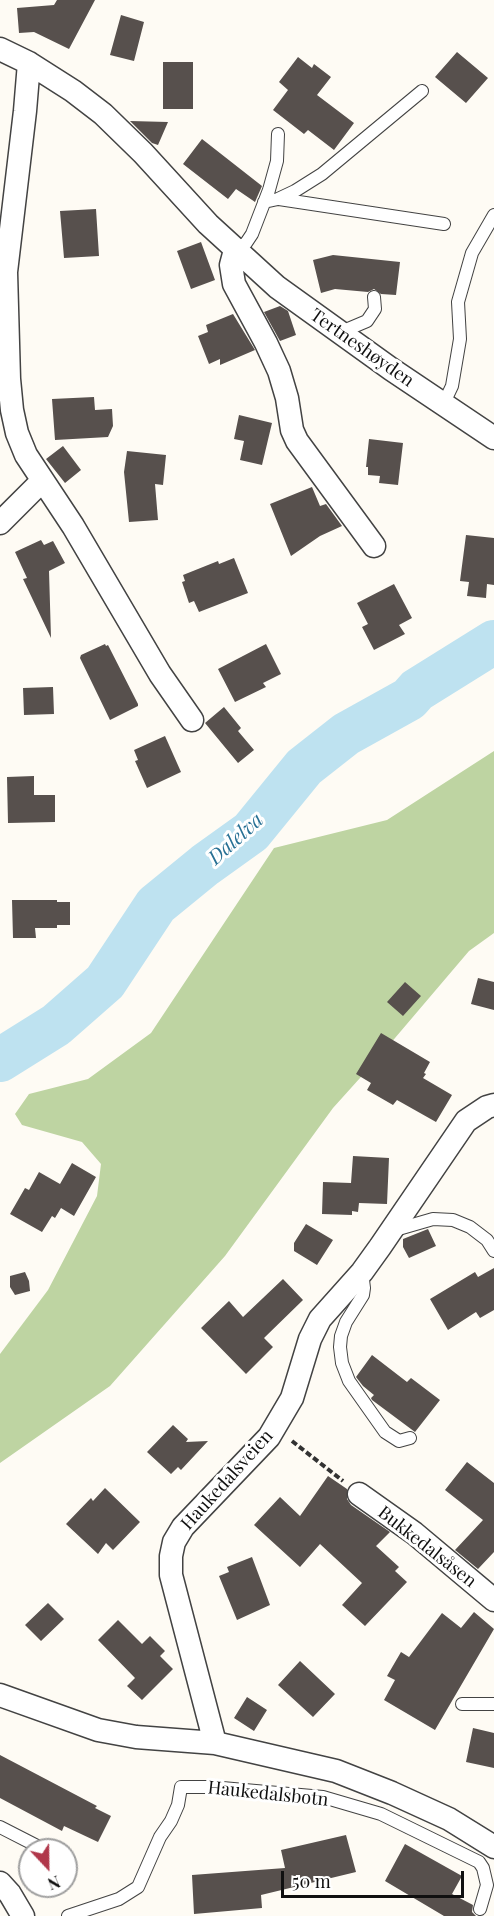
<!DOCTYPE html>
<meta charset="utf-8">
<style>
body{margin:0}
#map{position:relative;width:494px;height:1916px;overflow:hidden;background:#fefbf4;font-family:"Playfair Display",serif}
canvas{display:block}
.north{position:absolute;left:18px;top:1838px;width:60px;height:60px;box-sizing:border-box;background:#fff;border:2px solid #9f9f9f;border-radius:50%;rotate:158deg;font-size:16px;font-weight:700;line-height:24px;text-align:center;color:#101010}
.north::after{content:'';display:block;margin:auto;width:21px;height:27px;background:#b0374a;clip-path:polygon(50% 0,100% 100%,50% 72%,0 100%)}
.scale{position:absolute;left:281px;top:1871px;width:183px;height:27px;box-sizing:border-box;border:3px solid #101010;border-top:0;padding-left:8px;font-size:18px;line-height:21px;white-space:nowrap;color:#101010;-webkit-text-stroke:4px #fff;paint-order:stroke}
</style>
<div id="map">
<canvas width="494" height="1916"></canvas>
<div class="north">N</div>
<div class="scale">50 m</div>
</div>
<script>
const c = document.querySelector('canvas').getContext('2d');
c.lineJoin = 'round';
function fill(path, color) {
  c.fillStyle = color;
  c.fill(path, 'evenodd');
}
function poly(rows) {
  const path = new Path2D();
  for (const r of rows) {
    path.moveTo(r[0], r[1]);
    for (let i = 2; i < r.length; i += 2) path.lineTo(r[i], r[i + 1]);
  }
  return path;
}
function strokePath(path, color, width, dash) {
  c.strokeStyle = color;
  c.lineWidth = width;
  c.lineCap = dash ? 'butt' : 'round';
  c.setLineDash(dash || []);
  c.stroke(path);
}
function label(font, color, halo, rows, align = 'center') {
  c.font = font + ' "Playfair Display",serif';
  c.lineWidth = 6;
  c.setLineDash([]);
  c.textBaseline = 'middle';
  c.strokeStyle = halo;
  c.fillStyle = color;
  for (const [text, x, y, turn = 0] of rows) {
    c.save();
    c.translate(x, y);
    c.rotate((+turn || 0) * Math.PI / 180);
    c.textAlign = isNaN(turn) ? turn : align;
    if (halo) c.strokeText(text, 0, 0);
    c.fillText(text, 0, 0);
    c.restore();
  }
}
const forest = poly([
 [494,751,494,933,469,951,378,1058,333,1108,225,1256,110,1386,0,1463,0,1354,48,1290,97,1196,101,1164,82,1142,22,1125,15,1114,29,1094,88,1079,151,1033,274,848,387,820]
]);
const river = poly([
 [0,1060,56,1025,105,982,156,905,205,865,251,832,304,767,346,734,409,699,417,690,494,642]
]);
const building = poly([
 [57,0,95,0,69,49,34,32,19,33,17,8,54,5],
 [121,15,144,22,134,61,110,55],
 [457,52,488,78,466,103,435,77],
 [298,57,312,68,314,64,331,77,317,95,354,123,334,150,308,130,304,134,273,110,288,90,279,82],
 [163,62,193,62,193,109,163,109],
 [130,121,168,122,158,145,152,143],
 [202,139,262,186,255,202,236,189,228,199,183,164],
 [96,209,99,256,64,258,60,211],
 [201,242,215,280,191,289,177,251],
 [333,255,400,262,396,295,381,294,374,289,368,292,335,289,321,293,313,260],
 [280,306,288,311,296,335,280,341,264,312],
 [233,314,255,350,220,365,220,359,209,364,198,336,208,332,206,325],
 [94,397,95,410,112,409,113,426,108,437,55,440,52,399],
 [239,415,272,423,262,465,240,460,244,441,234,439],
 [369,439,403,443,398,485,379,483,380,476,368,475,368,467,366,467],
 [63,446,81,470,65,483,46,459],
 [127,451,166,455,163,485,155,484,158,520,129,522,124,472],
 [312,487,320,506,326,504,342,526,320,536,291,556,270,504],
 [466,535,494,538,494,585,487,584,486,598,467,596,469,582,460,581],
 [41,540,44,545,53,541,65,563,49,571,51,638,23,579,27,578,15,552],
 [234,558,248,593,199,612,194,601,189,603,182,582,185,581,183,575,218,561,219,564],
 [394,584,412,618,399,625,405,634,374,650,362,627,368,624,357,603],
 [105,644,106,646,108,645,138,704,138,706,110,720,80,658,81,655],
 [266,644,281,674,263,683,266,687,235,702,218,669],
 [53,687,54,714,24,715,23,688],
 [224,707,241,728,238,731,254,750,238,763,205,723],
 [165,736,181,772,147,788,135,761,138,760,134,750],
 [34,776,34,795,55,795,55,822,8,823,7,777],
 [12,900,57,900,57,902,70,902,70,925,57,925,57,928,35,928,36,938,13,938],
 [478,978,494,982,494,1010,471,1004],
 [405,982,421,996,403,1016,387,1002],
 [381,1033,430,1062,424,1073,426,1074,423,1078,452,1095,436,1122,397,1100,393,1105,367,1090,371,1083,356,1074],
 [353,1156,389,1158,387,1204,359,1203,358,1212,352,1211,352,1215,322,1214,323,1182,351,1183],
 [72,1163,96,1177,74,1216,61,1208,55,1218,52,1216,42,1232,10,1214,25,1188,29,1190,39,1172,60,1184],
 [306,1224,333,1240,317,1265,294,1251,294,1243],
 [428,1229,436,1246,409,1258,403,1247,403,1239],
 [494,1268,494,1310,480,1318,476,1312,448,1330,430,1299,475,1272,478,1277],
 [25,1272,29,1281,30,1291,15,1295,10,1287,10,1276],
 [283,1279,303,1300,264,1338,273,1347,246,1374,201,1328,229,1301,243,1317],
 [372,1355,407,1382,411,1378,440,1400,415,1432,372,1400,371,1398,374,1395,363,1386,356,1377],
 [173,1425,188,1439,186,1442,208,1441,181,1470,178,1467,171,1474,147,1452],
 [467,1462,494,1483,494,1552,478,1569,455,1550,483,1520,445,1490],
 [328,1476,347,1489,347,1499,351,1505,390,1532,376,1546,399,1567,395,1571,407,1582,365,1626,342,1605,362,1583,320,1544,300,1567,254,1525,280,1497,300,1516],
 [105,1488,140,1522,113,1550,106,1543,98,1554,66,1524,91,1498,93,1501],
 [252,1557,270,1605,237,1620,219,1576,229,1572,227,1567],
 [48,1603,64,1619,41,1641,25,1625],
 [474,1612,494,1629,435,1730,384,1700,395,1680,387,1676,401,1652,409,1657,442,1613,461,1628],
 [118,1620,142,1644,150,1636,165,1651,160,1656,173,1669,142,1700,127,1686,135,1678,98,1640],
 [300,1661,335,1694,313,1717,278,1685],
 [247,1697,267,1710,254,1731,234,1718],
 [473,1728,494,1733,494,1768,466,1762],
 [0,1755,97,1806,95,1808,111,1816,98,1842,64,1826,62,1831,0,1798],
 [346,1835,356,1872,261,1895,262,1908,194,1914,192,1875,285,1868,281,1850],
 [405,1844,462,1876,452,1894,473,1905,472,1912,476,1916,444,1916,385,1881]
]);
const path = poly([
 [292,1441,343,1481]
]);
const lane = poly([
 [279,199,444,224],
 [264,202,278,199,295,191,322,174,422,91],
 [235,250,246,243,252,234,269,190,277,161,278,134],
 [341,332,367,321,375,309,374,297],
 [443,405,452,386,460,339,458,302,472,253,494,215],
 [395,1230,433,1219,453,1220,470,1227,487,1240,494,1251],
 [362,1272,364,1288,363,1295,346,1322,341,1336,340,1347,342,1363,349,1381,385,1432,399,1441,410,1438],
 [462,1704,494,1704],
 [0,1827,45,1850],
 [68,1916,119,1899,138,1887,160,1837,171,1821,178,1805,181,1787,211,1787,323,1797,381,1814,479,1862,483,1868,487,1885,480,1909]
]);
const street = poly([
 [0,49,29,63,73,91,103,114,143,153,208,224,277,287,391,369,494,438],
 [29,63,25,111,6,272,9,379,12,410,17,433,26,455,73,526,160,674,192,720],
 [235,250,231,265,234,284,266,343,279,371,287,398,292,430,297,441,374,546],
 [0,523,42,481],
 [359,1494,414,1533,494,1600],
 [0,1695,98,1730,136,1737,215,1743,336,1771,392,1793,449,1819,494,1847],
 [215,1743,171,1575,171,1556,174,1542,183,1527,269,1437,292,1398,310,1339,320,1319,362,1272,380,1247,466,1121,487,1107,494,1105],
 [0,1883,10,1894,23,1916]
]);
const streetNames = [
 ["Tertneshøyden",362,348,35],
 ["Haukedalsveien",227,1480,-48],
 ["Bukkedalsåsen",427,1547,38],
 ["Haukedalsbotn",268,1794,6]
];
const waterNames = [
 ["Dalelva",236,839,-42]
];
fill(forest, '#bed4a2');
strokePath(river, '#bee2f0', 44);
fill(building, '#57504d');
strokePath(lane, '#434343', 14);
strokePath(street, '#434343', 25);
strokePath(path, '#323232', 4, [6, 3]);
strokePath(lane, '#fff', 12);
strokePath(street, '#fff', 22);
label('18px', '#101010', '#fff', streetNames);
label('italic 20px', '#277094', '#fff', waterNames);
</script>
